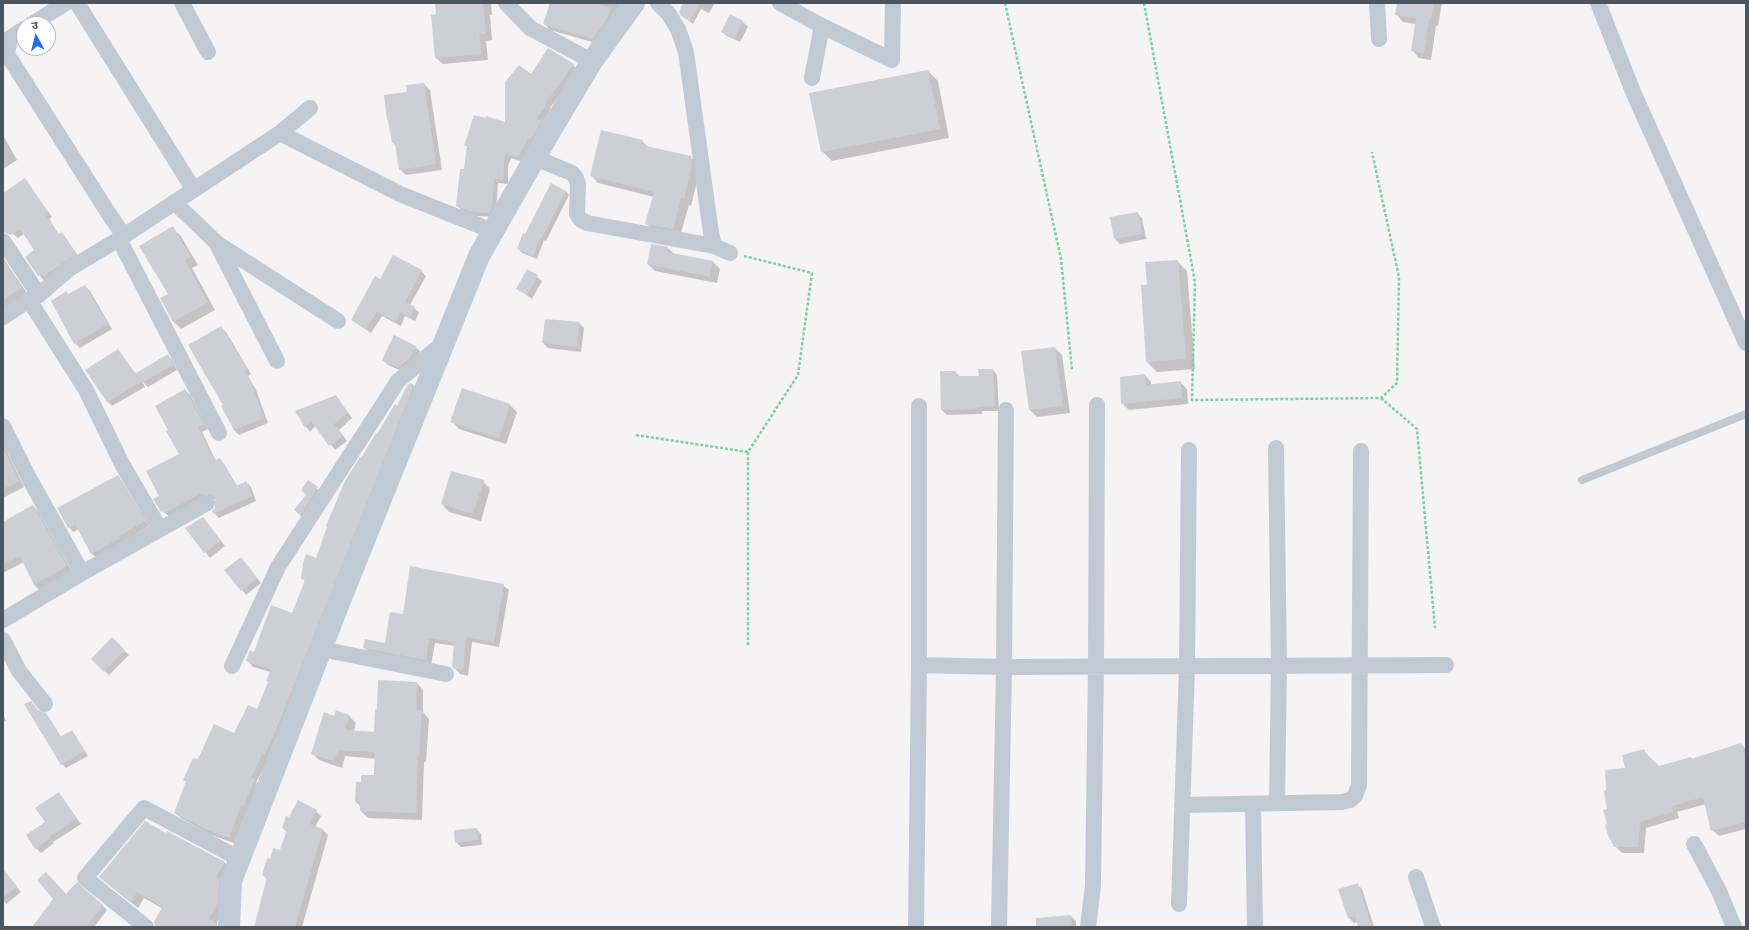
<!DOCTYPE html>
<meta charset="utf-8">
<style>
body{margin:0}
#map{position:relative;width:1749px;height:930px;overflow:hidden;background:#f5f3f3;font-family:"Titillium Web","Noto Sans Devanagari",sans-serif}
canvas{display:block}
.frame{position:absolute;inset:0;border:4px solid #4a5661;pointer-events:none}
.north{position:absolute;left:16px;top:16px;width:40px;height:40px;box-sizing:border-box;background:#fff;border:1px solid #b7bbc0;border-radius:50%;rotate:353deg;font-size:11px;font-weight:700;line-height:16px;text-align:center;color:#4a5661}
.north::after{content:'';display:block;margin:auto;width:14px;height:18px;background:#1a73e8;clip-path:polygon(50% 0,100% 100%,50% 72%,0 100%)}
</style>
<div id="map">
<canvas width="1749" height="930"></canvas>
<div class="frame"></div>
<div class="north">उ</div>
</div>
<script>
const c = document.querySelector('canvas').getContext('2d');
c.lineJoin = 'round';
function fill(path, color) {
  c.fillStyle = color;
  c.fill(path, 'evenodd');
}
function poly(rows) {
  const path = new Path2D();
  for (const r of rows) {
    path.moveTo(r[0], r[1]);
    for (let i = 2; i < r.length; i += 2) path.lineTo(r[i], r[i + 1]);
  }
  return path;
}
function strokePath(path, color, width, dash) {
  c.strokeStyle = color;
  c.lineWidth = width;
  c.lineCap = dash ? 'butt' : 'round';
  c.setLineDash(dash || []);
  c.stroke(path);
}
const shadow = poly([
 [435,3,491,3,492,15,490,15,492,40,486,41,488,60,443,64,436,58,437,15],
 [551,3,620,3,613,24,599,44,550,30,545,24],
 [685,3,715,3,709,13,701,9,693,24,682,16],
 [1398,3,1442,3,1438,26,1436,26,1431,60,1419,58,1412,50,1416,24,1403,22,1396,14],
 [730,16,743,22,748,27,740,42,727,36,722,32],
 [573,65,578,70,550,108,551,109,542,123,546,127,523,162,511,158,508,166,508,184,498,183,496,213,494,217,476,216,462,210,457,206,465,170,468,147,465,145,506,123,531,75],
 [928,71,938,81,949,138,832,161,822,151],
 [424,84,430,90,442,170,406,175,400,169,397,147,393,143,390,121,408,93],
 [3,135,17,160,3,169],
 [642,141,648,147,690,157,698,164,699,172,691,206,689,205,680,236,654,231,647,224,654,197,598,183,591,175],
 [25,180,52,217,49,219,59,235,61,233,66,238,80,259,44,281,26,257,36,251,24,234,18,238,13,234,3,217,3,194],
 [566,191,569,195,546,241,544,240,537,259,522,253,518,249,525,235],
 [1137,213,1142,218,1146,239,1120,244,1115,239,1111,218],
 [172,228,180,235,198,265,192,268,215,310,181,329,173,321,170,294],
 [668,248,674,254,713,262,720,269,717,283,655,271,648,264],
 [3,258,27,293,3,309],
 [1177,261,1187,271,1195,369,1157,372,1147,362,1148,286],
 [528,270,542,281,532,299,518,289],
 [421,271,426,276,410,305,419,312,415,321,405,316,401,326,382,316,371,333,352,320,381,281],
 [85,286,90,291,112,329,80,348,75,343,52,301,66,292,69,295],
 [579,323,584,328,581,352,548,348,543,343],
 [221,327,226,332,251,374,248,376,256,390,268,423,239,435,234,430,224,405],
 [415,347,420,351,414,364,404,372,388,365,383,360],
 [1055,348,1062,355,1070,413,1037,417,1030,410],
 [118,351,136,374,167,355,172,360,177,370,148,387,142,381,145,387,112,406,108,402,96,382],
 [993,370,997,375,999,411,982,411,982,414,947,415,942,410,941,372,955,372,960,377,980,377],
 [1145,375,1151,382,1151,385,1180,382,1187,389,1188,404,1129,410,1122,403],
 [413,385,419,391,268,759,256,783,260,786,249,811,247,811,234,843,211,835,181,818,175,813,187,782,184,780,198,761,235,735,258,710,269,682,271,672,253,667,248,661,292,614,306,582,302,578,317,559,362,459],
 [185,390,190,395,208,429,202,432,216,461,220,459,224,464,237,486,246,482,251,487,256,501,219,518,214,513,216,508,216,499,208,499,170,517,162,511,160,496,181,455,170,430],
 [336,396,352,418,339,430,347,441,335,450,316,425,310,432,296,412],
 [510,405,517,412,506,444,459,429,452,421],
 [3,444,24,487,3,498],
 [117,477,122,481,149,526,97,558,92,554,79,529,73,532,69,527],
 [309,481,322,493,305,519,300,515,307,495],
 [483,481,490,489,481,521,449,512,442,504],
 [33,506,38,511,72,572,40,590,34,585,24,562,3,573,3,523],
 [207,523,225,546,210,558,186,528],
 [245,563,261,583,246,595,242,590],
 [503,585,509,590,499,647,472,642,468,676,460,674,455,668,455,646,435,643,431,665,370,653,364,647,386,644,404,615],
 [112,639,129,655,109,675,92,659],
 [416,682,423,690,423,712,429,719,426,762,424,762,422,820,368,818,361,811,361,807,356,802,362,783,374,776,376,759,345,756,342,768,319,760,312,753,335,717,349,716,356,723,354,731,375,733],
 [39,712,46,714,50,719,61,737,72,731,88,756,66,768,62,764],
 [3,714,6,721,3,722],
 [1741,744,1746,749,1746,829,1719,836,1712,830,1706,804,1677,812,1679,818,1646,828,1644,853,1622,853,1615,846,1608,810,1627,768,1643,750,1659,767,1691,758,1692,759],
 [59,794,81,824,53,842,54,843,41,853,36,848],
 [316,811,321,816,315,827,323,830,328,835,302,927,255,927,267,879,263,875,271,860,281,851,287,832,283,828],
 [476,829,481,834,482,845,461,847,456,842],
 [224,862,230,869,224,909,216,924,218,927,157,927,163,909,144,898,138,908,100,877],
 [3,871,21,892,6,904,3,900],
 [1357,884,1362,889,1374,927,1359,927,1358,921,1354,923,1349,918],
 [66,895,102,905,107,910,94,927,33,927],
 [1071,916,1076,921,1076,927,1051,927]
]);
const building = poly([
 [435,3,483,3,486,34,479,34,481,54,435,58,431,15,436,14],
 [550,3,596,3,611,8,607,19,593,39,543,24],
 [683,3,700,3,690,21,681,16,679,12],
 [1397,3,1434,3,1431,19,1429,19,1424,53,1411,51,1416,18,1395,15],
 [730,14,743,21,735,38,721,32],
 [548,48,574,64,546,102,547,103,537,118,542,121,530,140,528,139,518,157,506,154,504,161,503,180,494,179,492,208,489,213,471,212,456,206,460,169,464,169,467,146,464,146,474,115,486,118,486,116,505,122,505,82,519,65,531,74],
 [928,70,940,129,821,152,809,93],
 [424,83,436,164,399,170,395,143,392,143,388,120,387,120,384,95,407,92,406,85],
 [601,130,643,140,641,145,691,156,692,164,684,199,681,198,673,229,645,224,654,192,590,176],
 [25,178,48,212,45,214,58,234,62,232,76,254,44,276,42,274,38,276,25,257,34,250,20,229,11,235,3,232,3,193],
 [551,183,566,191,542,238,541,237,533,256,517,249,523,233,525,234],
 [1138,212,1142,234,1114,239,1110,217],
 [173,226,191,257,185,261,208,302,173,322,160,298,168,294,139,246],
 [651,244,668,247,667,252,713,261,710,277,647,264],
 [393,255,422,270,405,302,415,307,410,317,400,312,396,322,377,312,366,329,351,320,375,276,380,279],
 [3,258,22,287,3,300],
 [1178,260,1186,359,1146,362,1141,285,1147,285,1145,262],
 [527,269,538,275,527,295,516,289],
 [85,285,108,324,74,344,51,301,67,291,68,294],
 [545,319,580,322,577,347,542,343],
 [221,326,247,369,244,371,252,384,264,418,234,430,221,406,223,405,188,345],
 [394,335,416,346,409,359,398,368,382,360],
 [1055,347,1063,406,1029,410,1021,351],
 [118,349,141,382,107,402,85,370],
 [168,354,173,365,142,383,136,373],
 [978,369,993,369,995,406,977,407,977,409,941,410,940,371,956,371,956,376,979,376],
 [1145,374,1146,385,1181,381,1182,398,1121,404,1120,377],
 [410,383,414,385,274,735,264,755,262,754,251,778,255,779,243,807,241,806,229,838,205,829,174,813,186,781,183,780,193,758,198,759,214,724,234,733,248,705,257,709,268,682,266,681,271,669,246,661,250,650,254,652,271,605,292,613,305,580,301,579,303,563,306,554,316,558,327,527,326,526,345,481,360,457,361,458,376,433,377,434,395,404,397,406,407,386],
 [462,388,510,404,499,438,450,422],
 [185,389,204,424,198,427,211,454,216,460,220,458,236,486,246,481,252,496,213,514,212,511,215,508,215,499,212,495,203,495,202,493,164,513,163,511,161,512,153,499,159,496,146,471,179,454,166,431,168,430,155,406],
 [336,395,348,413,334,424,343,436,329,446,311,421,305,428,295,411],
 [3,447,19,481,3,489],
 [451,471,484,480,473,514,441,504],
 [118,475,145,521,119,536,120,538,91,554,75,524,68,528,57,508],
 [308,480,318,487,300,515,294,510,306,495,301,490],
 [33,505,67,566,34,585,20,556,3,565,3,522],
 [203,517,221,541,204,553,185,528],
 [241,557,257,578,241,591,224,570],
 [410,566,504,584,494,642,466,637,463,670,454,669,452,667,454,642,429,638,426,660,363,648,365,639,385,643,390,612,403,614],
 [112,637,125,650,104,672,91,659],
 [378,680,417,682,416,710,422,710,419,756,418,756,416,813,360,811,360,802,355,802,356,782,361,782,361,775,374,775,375,752,338,750,334,761,311,754,324,712,334,716,336,710,350,715,345,730,374,732,375,709,377,709],
 [31,701,38,710,46,713,60,737,72,730,85,751,61,765,24,704],
 [1741,743,1746,760,1746,822,1711,831,1703,797,1672,806,1673,812,1640,822,1638,847,1614,847,1608,835,1605,825,1607,824,1603,810,1607,809,1604,791,1606,790,1605,770,1625,768,1622,755,1644,749,1646,754,1659,766,1691,757,1691,759],
 [59,792,77,819,49,837,50,838,35,849,26,835,45,822,35,808],
 [298,800,317,810,309,824,323,829,295,927,254,927,267,877,262,875,267,858,270,859,273,848,280,850,287,830,282,828,286,816,289,817],
 [145,821,166,833,167,831,225,862,216,877,219,879,218,903,209,918,217,923,217,927,155,927,154,922,162,907,137,892,131,903,99,877],
 [477,828,478,840,455,843,454,830],
 [3,869,17,886,3,898],
 [46,872,66,894,77,882,103,905,86,927,32,927,53,899,37,880],
 [1358,883,1372,927,1358,927,1355,916,1348,918,1338,889],
 [1071,915,1072,927,1036,927,1036,918]
]);
const path = poly([
 [1005,3,1061,259,1072,370],
 [1144,3,1195,282,1192,400,1381,398,1397,383,1399,277,1372,152],
 [744,256,812,273,798,375,748,452,748,646],
 [1381,398,1417,429,1435,628],
 [636,435,748,452]
]);
const service = poly([
 [1582,480,1746,414]
]);
const minor = poly([
 [77,3,194,190],
 [182,3,208,52],
 [506,3,530,28,592,61],
 [658,3,668,13,678,29,686,52,711,233,714,246,730,253],
 [780,3,822,26,812,78],
 [1377,3,1379,39],
 [1598,3,1634,94,1746,343],
 [32,24,66,3],
 [822,26,892,60,893,3],
 [24,29,10,38,7,54,109,214,124,236],
 [280,133,400,194,493,231],
 [535,158,572,173,576,178,578,184,577,214,580,219,587,223,714,246],
 [174,202,218,244,338,321],
 [119,239,280,133,310,108],
 [3,241,39,295,30,300],
 [218,246,277,361],
 [39,295,69,269,119,239,219,433],
 [3,317,29,300,86,390,122,464,160,529],
 [3,426,29,478,82,573],
 [1276,448,1279,666,1277,803],
 [3,620,82,573,207,503],
 [3,640,19,671,45,704],
 [321,649,446,674],
 [919,665,1004,667,1446,665],
 [232,666,278,567,398,381,442,344],
 [1253,804,1255,927],
 [1182,805,1342,802,1350,800,1355,796,1359,785,1361,451],
 [1694,844,1719,891,1734,927],
 [1416,877,1433,927],
 [1179,904,1187,666,1189,450],
 [146,927,85,878,144,808,240,859],
 [916,927,919,665,919,406],
 [999,927,1004,667,1006,410],
 [1088,927,1093,885,1096,667,1097,405]
]);
const secondary = poly([
 [229,927,231,881,341,598,479,256,549,133,592,61,634,3]
]);
fill(shadow, '#0003');
fill(building, '#cdcfd5');
strokePath(path, '#7ad0a6', 2.5, [3, 2]);
strokePath(service, '#c1cad2', 8);
strokePath(minor, '#c1cad2', 16);
strokePath(secondary, '#c1cbd6', 22);
</script>
